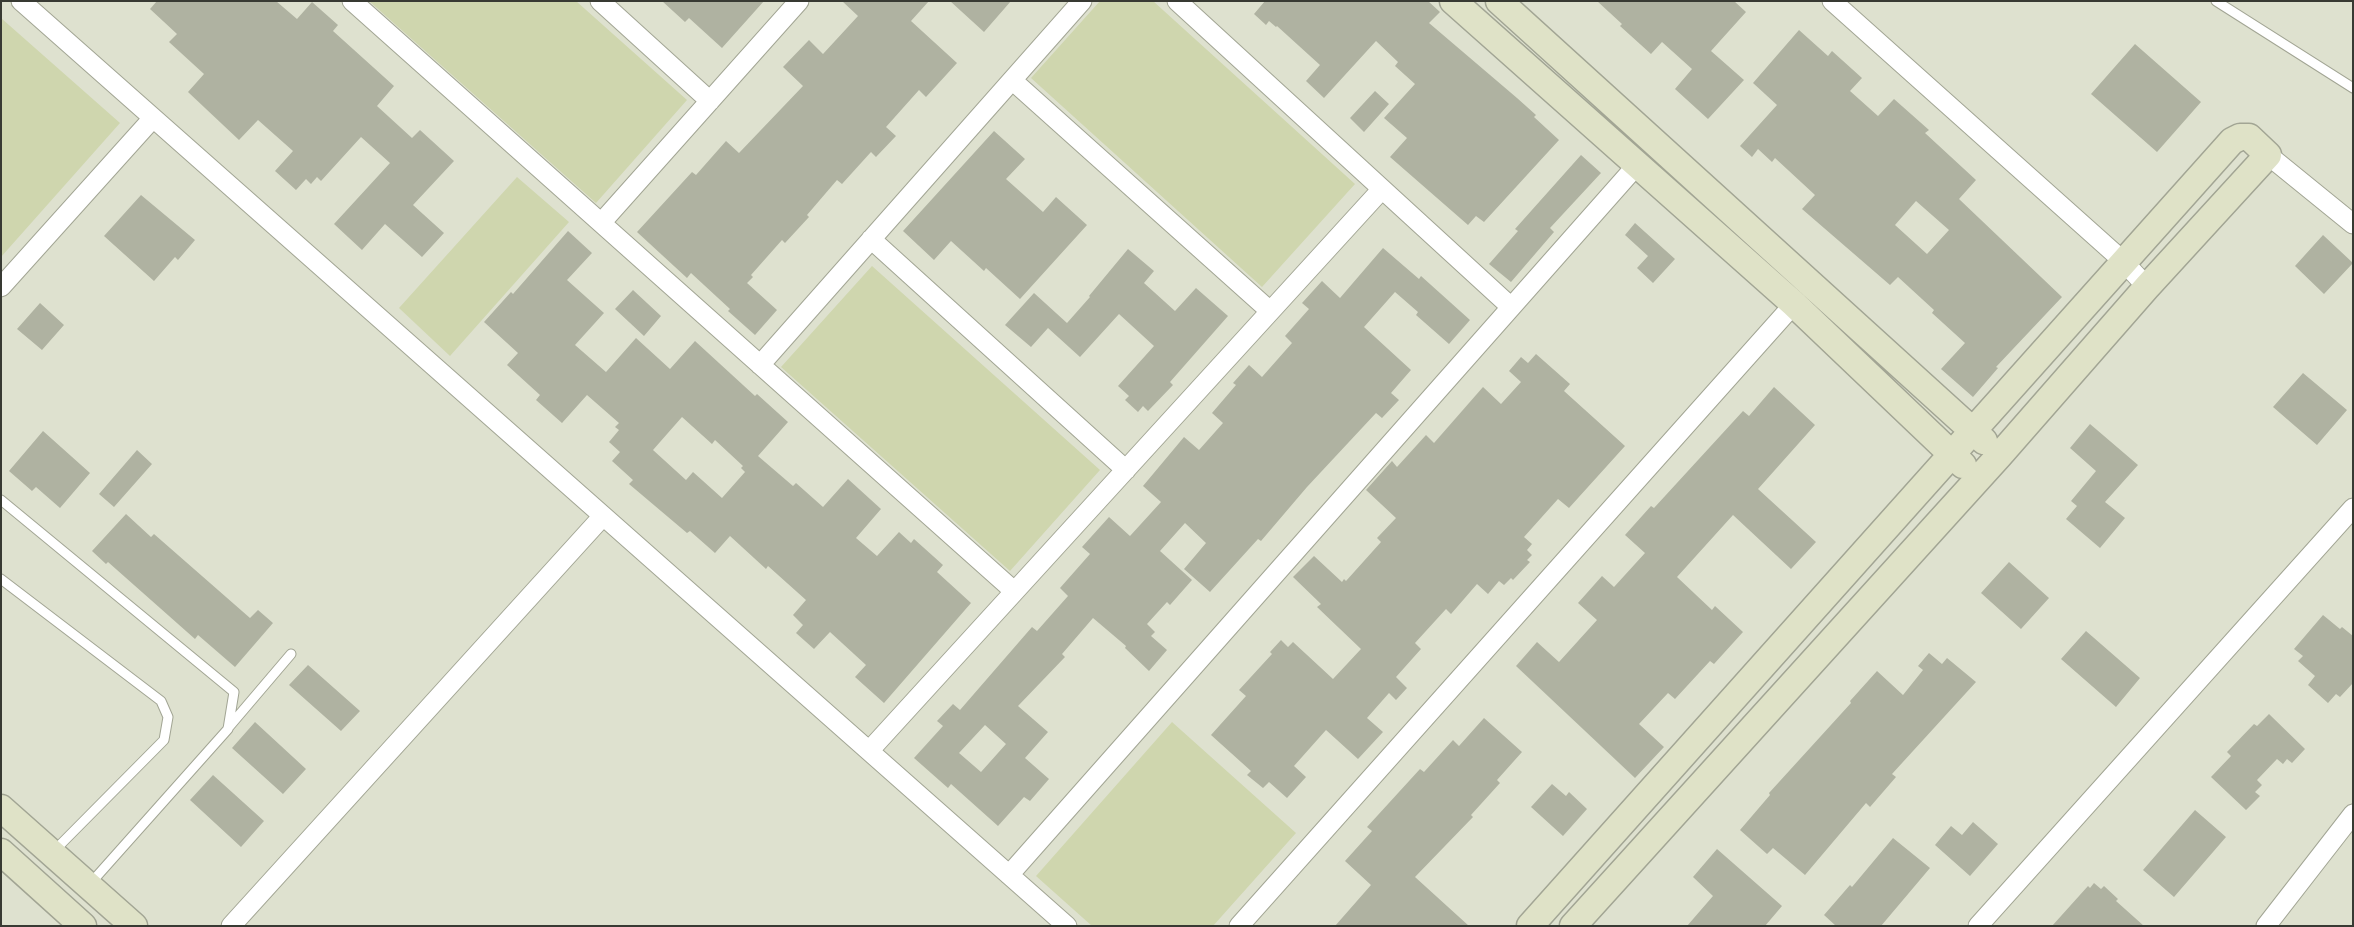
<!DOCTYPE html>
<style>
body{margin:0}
#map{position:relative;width:2354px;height:927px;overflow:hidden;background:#dee1cf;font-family:Mulish,sans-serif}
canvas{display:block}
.frame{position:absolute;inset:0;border:2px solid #383a33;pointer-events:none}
</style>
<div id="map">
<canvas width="2354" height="927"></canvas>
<div class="frame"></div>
</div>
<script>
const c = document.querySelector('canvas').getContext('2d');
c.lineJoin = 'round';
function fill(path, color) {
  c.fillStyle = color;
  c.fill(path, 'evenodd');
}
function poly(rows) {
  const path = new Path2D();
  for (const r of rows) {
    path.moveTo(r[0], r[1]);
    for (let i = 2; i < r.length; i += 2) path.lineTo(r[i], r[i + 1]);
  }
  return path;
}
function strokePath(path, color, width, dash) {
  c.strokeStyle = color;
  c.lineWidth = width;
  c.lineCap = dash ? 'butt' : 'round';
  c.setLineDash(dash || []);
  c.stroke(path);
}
const green = poly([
 [369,1,576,1,687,100,596,203],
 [1100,1,1153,1,1355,184,1262,287,1031,78],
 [1,18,120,123,1,257],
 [517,177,569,222,450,356,399,308],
 [872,266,1100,470,1010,571,781,367],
 [1172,722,1296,833,1213,926,1092,926,1036,876]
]);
const building = poly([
 [157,1,276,1,297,19,312,2,338,25,333,31,394,86,377,106,412,138,420,130,454,161,413,205,444,233,422,257,385,224,362,250,334,224,390,163,361,137,321,181,317,177,311,184,306,179,296,190,275,171,293,151,258,120,239,140,188,92,204,74,169,42,177,34,150,9],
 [662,1,764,1,722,48,689,18,685,22],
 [842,1,929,1,911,21,957,63,926,97,919,90,886,127,896,136,876,157,871,152,842,184,837,180,807,215,809,217,785,243,782,240,751,275,753,277,747,283,777,310,755,335,728,311,730,309,691,273,687,278,637,232,692,172,696,175,726,141,739,153,803,86,783,67,809,40,823,54,858,16],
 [950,1,1011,1,984,32],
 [1265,1,1428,1,1440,12,1429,23,1517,98,1536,115,1534,117,1559,140,1484,222,1476,216,1468,225,1390,157,1407,138,1384,118,1415,84,1395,66,1398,62,1376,41,1324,98,1306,81,1320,65,1277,26,1276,27,1269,21,1266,25,1254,14],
 [1597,1,1734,1,1746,12,1711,51,1744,80,1708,119,1675,89,1692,69,1662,42,1651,54,1620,26,1622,24],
 [1799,30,1828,56,1832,51,1862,78,1850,91,1878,116,1894,99,1929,130,1925,133,1976,180,1959,199,2062,297,1996,367,1998,368,1973,397,1941,369,1965,343,1932,313,1934,310,1898,277,1890,285,1802,209,1815,195,1775,158,1772,162,1758,149,1752,157,1740,146,1777,105,1753,83],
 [1916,201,1949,230,1927,254,1895,225],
 [2135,44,2201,102,2157,152,2091,94],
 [1375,91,1389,104,1364,132,1350,118],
 [994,131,1025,159,1006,179,1043,212,1056,197,1087,225,1020,299,986,268,984,271,951,241,934,260,903,231],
 [1581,155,1601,173,1550,228,1554,232,1511,282,1489,264,1518,231,1515,229],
 [141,195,195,240,178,260,175,257,154,281,104,236],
 [1635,223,1675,259,1653,283,1637,268,1648,256,1625,235],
 [568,231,592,253,567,280,604,313,575,345,606,372,636,338,670,369,695,341,755,396,757,394,788,422,758,456,793,486,796,483,823,507,848,479,881,509,856,538,877,556,899,532,911,543,914,539,943,565,937,572,971,603,884,703,855,677,866,665,830,632,814,649,796,633,803,625,793,615,806,600,768,566,766,569,730,536,715,553,690,531,687,533,629,484,633,480,612,461,620,452,609,442,619,430,615,427,619,423,587,395,562,423,536,400,540,395,507,365,518,353,484,322,511,292,513,294],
 [682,417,712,444,715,440,743,466,741,468,745,472,722,498,693,472,686,480,653,450],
 [2323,235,2353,263,2324,294,2295,266],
 [1383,248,1419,279,1421,276,1470,320,1449,344,1416,315,1418,312,1395,292,1364,327,1411,370,1391,393,1399,400,1382,418,1376,413,1307,487,1261,541,1258,539,1210,592,1184,569,1206,543,1185,523,1160,551,1192,580,1170,605,1167,602,1147,624,1155,632,1151,636,1167,650,1149,671,1125,648,1126,646,1093,618,1062,654,1065,657,1018,706,1048,732,1025,758,1049,779,1030,801,1024,797,998,826,951,784,948,788,914,758,943,726,937,721,953,704,960,710,1032,627,1037,631,1068,596,1060,588,1090,554,1082,547,1109,517,1130,536,1161,502,1143,486,1184,437,1199,450,1223,423,1212,413,1236,385,1233,383,1249,365,1262,377,1292,343,1285,336,1309,309,1302,303,1322,281,1340,298],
 [985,725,1006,744,981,772,959,753],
 [1128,249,1154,271,1144,283,1175,311,1196,288,1228,316,1170,382,1173,385,1148,411,1143,406,1138,412,1125,400,1129,396,1118,386,1154,346,1119,314,1080,357,1048,328,1031,347,1005,325,1034,293,1067,323,1090,297,1089,296],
 [633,290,661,316,644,336,615,309],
 [40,303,64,325,42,350,17,329],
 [1536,354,1570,384,1564,391,1625,446,1569,508,1558,499,1524,537,1532,544,1527,550,1532,555,1527,560,1530,562,1513,580,1511,578,1504,585,1499,581,1488,594,1477,584,1451,614,1446,609,1415,643,1421,649,1396,677,1407,688,1396,700,1389,693,1367,718,1383,732,1358,759,1326,730,1294,766,1306,777,1287,798,1269,782,1263,788,1247,775,1251,771,1211,735,1246,696,1239,690,1272,654,1270,652,1281,640,1288,647,1293,642,1333,679,1361,649,1317,607,1321,604,1293,577,1314,556,1342,582,1344,579,1346,581,1381,542,1377,538,1396,518,1366,490,1392,461,1397,467,1426,435,1434,443,1483,387,1501,404,1521,382,1509,371,1521,357,1528,363],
 [2303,373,2347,410,2317,445,2273,407],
 [1774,387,1815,425,1758,489,1816,542,1791,569,1733,515,1677,577,1712,610,1715,606,1743,632,1714,664,1710,661,1675,699,1668,693,1639,724,1664,747,1635,778,1516,666,1537,642,1559,662,1597,620,1578,603,1602,576,1614,587,1645,553,1625,535,1651,506,1654,508,1743,411,1749,416],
 [2090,424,2138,465,2105,502,2125,518,2100,548,2066,519,2077,506,2071,501,2096,471,2070,448],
 [43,431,90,473,60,508,36,487,32,491,9,471],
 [137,450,152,464,114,507,99,494],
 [126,514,151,537,154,534,250,618,258,610,273,623,235,667,198,635,195,639,108,562,106,564,92,551],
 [2009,562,2049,598,2021,629,1981,593],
 [2323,615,2340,629,2342,627,2353,636,2353,683,2340,697,2336,694,2328,703,2308,685,2315,676,2298,661,2303,656,2294,649],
 [2086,631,2140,678,2116,707,2061,659],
 [1929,653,1942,664,1947,658,1976,682,1892,774,1896,777,1870,807,1866,803,1805,875,1773,848,1767,854,1740,830,1770,795,1769,793,1851,703,1850,701,1877,671,1903,695,1923,670,1918,666],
 [308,665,360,711,341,731,289,685],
 [2269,714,2305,749,2292,763,2287,759,2283,764,2277,759,2257,780,2262,785,2255,792,2260,796,2246,810,2211,777,2231,756,2227,752,2254,724,2257,726],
 [1484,718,1522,752,1497,780,1500,783,1471,815,1473,817,1415,877,1469,926,1335,926,1371,885,1345,861,1372,831,1367,827,1420,769,1424,772,1453,740,1459,746],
 [255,722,306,769,283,794,232,748],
 [213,775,264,821,241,847,190,800],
 [1552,784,1566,796,1569,792,1587,809,1563,836,1531,807],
 [2195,810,2226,837,2174,897,2143,870],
 [1973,822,1998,844,1970,876,1935,845,1951,826,1962,835],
 [1893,838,1930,868,1881,926,1836,926,1824,915,1850,885,1852,887],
 [1717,849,1782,906,1765,926,1687,926,1713,896,1693,877],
 [2094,883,2101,889,2104,886,2118,899,2116,901,2144,926,2052,926,2088,886,2090,888]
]);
const lane = poly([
 [2216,1,2353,88],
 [1,500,234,692,228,729,89,885],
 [1,579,161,701,168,717,164,740,53,852],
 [228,728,291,654]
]);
const street = poly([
 [21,1,1067,926],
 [352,1,1014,591],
 [600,1,710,101],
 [1177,1,1511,307],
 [1832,1,2123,261,2147,287],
 [1012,80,1270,311],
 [2268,155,2353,224],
 [601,223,799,1],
 [871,239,1126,470],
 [1,287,153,118],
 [760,365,1082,1],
 [869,751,1382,189],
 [1009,875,1637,165],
 [231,926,603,516],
 [1239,926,1794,304],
 [1978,926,2353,508],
 [2266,926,2353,814]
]);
const secondary = poly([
 [1453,1,1794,304,1963,465],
 [1499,1,1984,441],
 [1,808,134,926],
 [1,852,83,926],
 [1530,926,2232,141,2240,137,2249,137,2268,155,2147,287,1999,456,1573,926]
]);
fill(green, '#cfd6ae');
fill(building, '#afb2a1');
strokePath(lane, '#a2a594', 11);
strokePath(street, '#a2a594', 21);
strokePath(secondary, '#a2a594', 29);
strokePath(lane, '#fff', 9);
strokePath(street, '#fff', 19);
strokePath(secondary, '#dfe2c7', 26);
</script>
